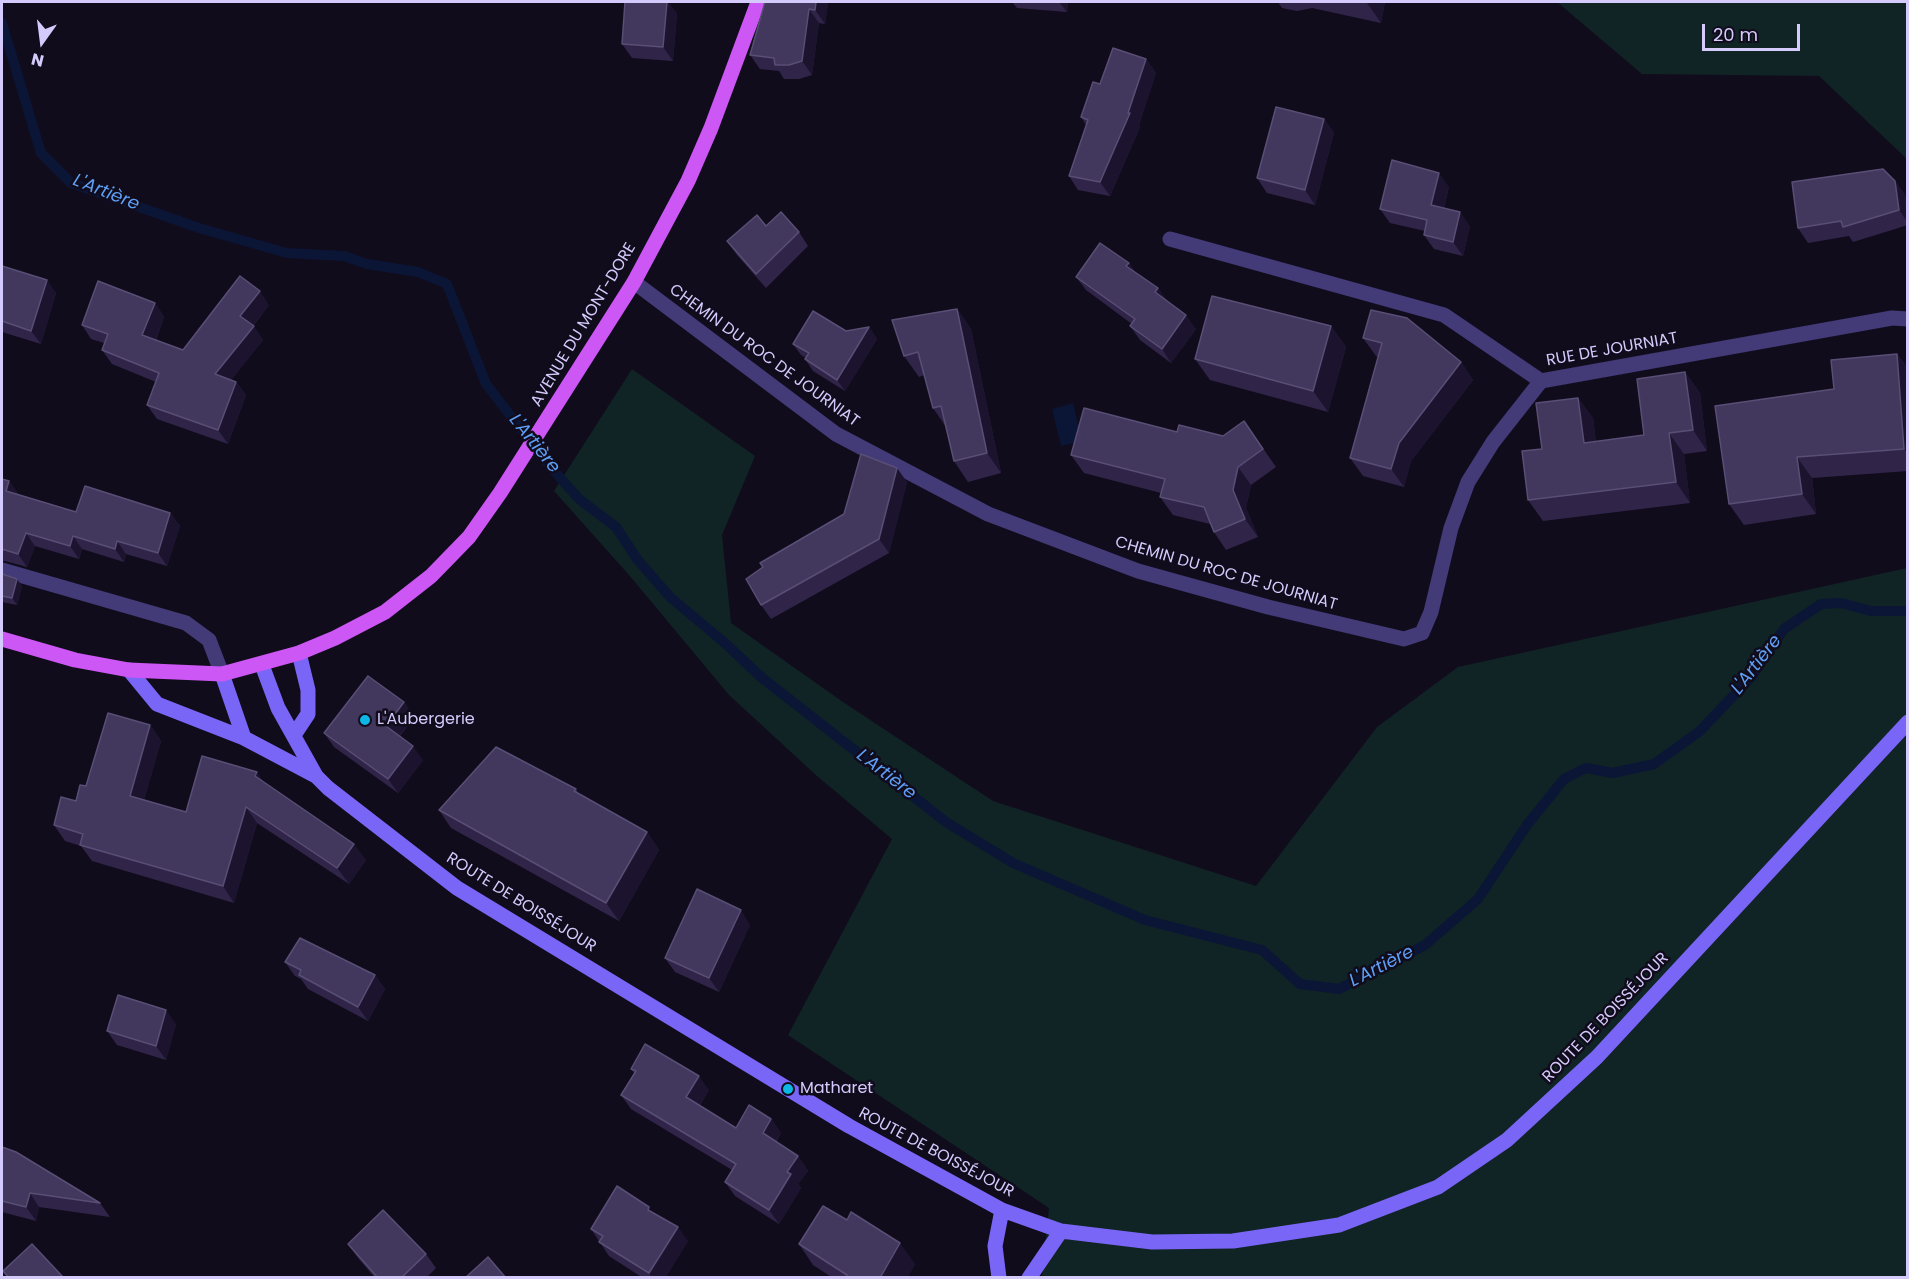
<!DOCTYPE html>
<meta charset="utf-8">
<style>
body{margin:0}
#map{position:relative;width:1909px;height:1279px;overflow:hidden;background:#110c1c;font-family:Poppins,sans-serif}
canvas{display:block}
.frame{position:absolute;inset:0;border:3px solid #d5cafc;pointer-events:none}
.north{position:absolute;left:12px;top:12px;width:60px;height:60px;-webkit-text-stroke:4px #110c1c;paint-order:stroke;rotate:194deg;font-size:16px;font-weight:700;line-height:24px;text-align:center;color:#d5cafc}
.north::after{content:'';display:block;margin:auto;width:21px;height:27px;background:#d5cafc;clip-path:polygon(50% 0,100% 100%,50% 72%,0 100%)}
.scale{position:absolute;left:1702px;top:24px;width:98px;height:27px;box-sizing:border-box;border:3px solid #d5cafc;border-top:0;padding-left:8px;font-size:18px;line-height:21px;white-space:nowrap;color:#d5cafc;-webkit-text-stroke:4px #110c1c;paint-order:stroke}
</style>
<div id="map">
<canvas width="1909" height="1279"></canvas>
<div class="frame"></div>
<div class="north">N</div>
<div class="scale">20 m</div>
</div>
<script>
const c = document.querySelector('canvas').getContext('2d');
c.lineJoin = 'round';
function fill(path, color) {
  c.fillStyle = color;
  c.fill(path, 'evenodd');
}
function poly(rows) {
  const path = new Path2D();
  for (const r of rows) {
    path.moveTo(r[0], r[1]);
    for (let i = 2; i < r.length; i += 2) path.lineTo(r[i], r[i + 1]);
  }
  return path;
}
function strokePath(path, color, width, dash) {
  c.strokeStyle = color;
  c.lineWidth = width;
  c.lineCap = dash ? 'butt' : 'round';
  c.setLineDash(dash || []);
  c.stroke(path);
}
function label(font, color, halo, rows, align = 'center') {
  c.font = font + ' Poppins,sans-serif';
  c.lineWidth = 5;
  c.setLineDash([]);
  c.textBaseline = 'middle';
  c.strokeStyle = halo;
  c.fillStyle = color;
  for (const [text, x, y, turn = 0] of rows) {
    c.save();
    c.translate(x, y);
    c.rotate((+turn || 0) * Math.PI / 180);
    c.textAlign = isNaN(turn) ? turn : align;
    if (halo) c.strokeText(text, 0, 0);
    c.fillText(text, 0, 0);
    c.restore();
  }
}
const green = poly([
 [1557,2,1907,2,1907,159,1819,76,1642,74],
 [632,369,755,456,722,535,731,623,843,702,993,801,1256,886,1377,727,1458,667,1907,568,1907,1277,1042,1277,1049,1208,788,1035,892,839,817,776,729,695,629,575,554,491]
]);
const water = poly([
 [1073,403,1082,441,1061,446,1052,409]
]);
const stream = poly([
 [2,23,41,153,71,183,199,228,287,253,344,256,367,264,418,272,447,284,486,384,547,463,579,499,616,527,637,559,670,597,726,644,761,677,946,822,1013,863,1145,920,1262,950,1300,984,1339,989,1425,945,1478,899,1527,825,1564,779,1586,768,1613,773,1654,764,1700,731,1752,676,1784,629,1821,604,1841,603,1871,611,1908,611]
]);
const street = poly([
 [1170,239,1444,315,1541,381,1892,318,1908,319],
 [634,282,836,434,988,514,1138,571,1268,607,1404,639,1422,633,1431,612,1451,528,1468,482,1493,442,1541,381],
 [2,570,186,623,209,640,222,674]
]);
const secondary = poly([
 [262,665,278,708,316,776,328,788,457,888,849,1126,1002,1210,1061,1231,1152,1242,1233,1241,1339,1225,1438,1187,1507,1140,1597,1057,1908,722],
 [129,670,157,704,244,738,316,776],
 [222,674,244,738],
 [294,735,308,714,308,690,299,653],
 [999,1278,995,1246,1002,1210],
 [1029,1278,1061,1231]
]);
const primary = poly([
 [2,639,75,660,129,670,222,674,299,653,335,638,385,612,431,576,469,537,500,493,634,282,688,181,711,128,758,2]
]);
const wall = poly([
 [667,2,668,2,677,14,673,61,632,58,622,44],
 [765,2,828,2,825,24,819,23,812,75,799,79,784,79,779,71,760,69,750,55],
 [1012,2,1068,2,1067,12,1017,8],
 [1278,2,1277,2,1385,2,1381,23,1312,8,1297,11,1282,8],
 [1146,59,1156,73,1139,125,1140,127,1110,196,1078,190,1069,176,1086,125,1081,117,1100,84],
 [1324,119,1334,133,1315,205,1267,193,1257,178],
 [1895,181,1905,195,1908,217,1908,225,1853,242,1849,236,1808,243,1798,228],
 [1449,187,1444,208,1470,226,1463,256,1434,249,1424,235,1425,231,1390,223,1380,209],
 [766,226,799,232,808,246,766,288,737,255,727,241],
 [1129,263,1135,272,1158,288,1167,301,1196,329,1171,363,1140,340,1130,326,1132,324,1086,290,1076,277],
 [2,266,56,293,41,344,2,332],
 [155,303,164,317,156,340,183,350,269,305,253,326,263,340,231,380,236,382,246,395,228,444,157,419,147,405,156,382,112,364,102,350,104,343,91,339,82,325],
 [957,309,971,329,1001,473,968,482,954,461,946,427,933,408,924,375,919,377,904,356],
 [1331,326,1346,347,1328,412,1210,380,1195,359],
 [869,327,877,339,845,391,813,371,805,359,806,358,801,355,793,344,846,331],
 [1363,338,1461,362,1473,380,1411,461,1404,487,1363,476,1350,458,1378,357,1376,356],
 [1897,354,1908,368,1908,471,1812,478,1816,514,1744,525,1729,504,1834,389],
 [1685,372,1700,393,1707,451,1684,454,1690,503,1543,521,1528,500,1542,449,1578,398,1593,418,1596,442,1644,435],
 [1244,421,1276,467,1251,485,1246,508,1258,537,1226,550,1214,532,1210,524,1173,515,1160,497,1161,493,1084,473,1071,455,1177,432,1223,436],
 [2,479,9,481,18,494,76,512,170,513,180,526,167,566,126,554,124,562,82,549,79,559,35,546,27,567,5,561,2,561],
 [907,482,889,553,771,619,761,605],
 [2,574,22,586,17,605,2,602],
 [404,702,414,717,400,736,423,760,398,793,334,747,324,733],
 [150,725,161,741,144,800,186,812,264,782,366,860,349,884,257,823,234,903,92,861,81,846,65,841,54,825,76,801,86,786],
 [576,789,579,794,647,832,659,850,619,921,451,828,439,810],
 [750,925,719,992,675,972,665,958],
 [285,962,375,975,385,989,368,1021,308,989,301,979,295,976],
 [176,1024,166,1060,117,1045,107,1031],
 [631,1069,709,1090,700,1105,736,1128,771,1119,781,1133,776,1142,798,1156,808,1171,798,1184,801,1188,779,1224,735,1196,725,1182,732,1170,631,1109,621,1095,634,1073],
 [2,1147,100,1203,110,1217,39,1207,36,1221,2,1212],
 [654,1213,688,1241,665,1278,643,1278,609,1256,591,1229],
 [348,1244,426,1254,436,1268,426,1278,375,1278,358,1258],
 [799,1244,915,1264,907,1278,833,1278,813,1265]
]);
const shadedWall = poly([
 [667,2,668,2,677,14,673,61,663,47],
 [816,2,828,2,825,24,815,10],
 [1059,2,1068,2,1067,12],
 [1367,2,1385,2,1381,23,1367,3],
 [809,9,819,23,812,75,802,61],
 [1146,59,1156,73,1139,125,1140,127,1110,196,1100,182,1128,113],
 [1324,119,1334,133,1315,205,1305,190],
 [1439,173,1449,187,1441,219,1431,205],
 [1895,181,1905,195,1908,223,1899,210],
 [1460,212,1470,226,1463,256,1453,242],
 [1129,263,1138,277,1126,266],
 [47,280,56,293,41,344,31,331],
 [1158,288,1168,302,1155,292],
 [260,291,269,305,250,329,240,316],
 [155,303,164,317,152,349,142,335],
 [957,309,971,329,1001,473,987,453],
 [1186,315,1196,329,1171,363,1162,349],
 [254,326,263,340,225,388,215,374],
 [1331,326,1346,347,1328,412,1313,391],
 [869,327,877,339,845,391,837,380],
 [1897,354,1908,368,1908,454,1904,449],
 [1461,362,1473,380,1411,461,1404,487,1391,469,1399,443],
 [1685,372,1700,393,1707,451,1693,430],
 [236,382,246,395,228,444,218,430],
 [1578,398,1593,418,1599,464,1584,443],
 [1669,433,1684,454,1690,503,1676,482],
 [1797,457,1812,478,1816,514,1802,494],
 [1238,467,1251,485,1246,508,1258,537,1245,519,1233,490],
 [897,468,907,482,889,553,879,539],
 [9,481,18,494,6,491],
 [170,513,180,526,167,566,158,553],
 [26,533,35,546,27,567,18,554],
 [73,536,82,549,79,559,70,546],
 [117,541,126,554,124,562,115,549],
 [17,579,22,586,17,605,12,598],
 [404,702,414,717,396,740,386,726],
 [150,725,161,741,141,812,130,796],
 [413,746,423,760,398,793,388,779],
 [257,772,268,788,255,776],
 [246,807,257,823,234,903,223,886],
 [647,832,659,850,619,921,606,903],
 [354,844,366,860,349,884,337,868],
 [741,910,750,925,719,992,709,978],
 [375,975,385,989,368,1021,358,1007],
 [166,1010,176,1024,166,1060,156,1046],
 [699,1076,709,1090,696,1111,686,1097],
 [771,1119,781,1133,772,1147,763,1133],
 [798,1156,808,1171,798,1184,801,1188,779,1224,769,1210,787,1172],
 [30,1193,39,1207,36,1221,26,1207],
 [678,1227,688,1241,665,1278,652,1278,649,1273],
 [900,1243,915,1264,907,1278,880,1278]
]);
const building = poly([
 [625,2,667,2,663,47,622,44,625,2],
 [765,2,816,2,815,10,809,9,802,61,789,65,775,65,774,58,750,55,765,2],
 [1113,48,1146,59,1128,113,1130,113,1100,182,1069,176,1088,120,1081,117,1093,82,1100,84,1113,48],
 [1276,107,1324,119,1305,190,1257,178,1276,107],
 [1392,160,1439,173,1431,205,1460,212,1453,242,1424,235,1427,220,1380,209,1392,160],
 [1883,169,1895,181,1899,210,1843,227,1841,221,1798,228,1792,182,1883,169],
 [781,212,799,232,756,274,727,241,757,215,766,226,781,212],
 [1100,243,1129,263,1126,266,1158,288,1155,292,1186,315,1162,349,1130,326,1135,319,1076,277,1100,243],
 [2,266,47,280,31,331,2,321,2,266],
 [240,276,260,291,240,316,254,326,215,374,236,382,218,430,147,405,159,373,102,350,108,334,82,325,98,281,155,303,142,335,183,350,240,276],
 [1212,296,1331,326,1313,391,1195,359,1212,296],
 [957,309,987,453,954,461,941,406,933,408,918,352,904,356,892,320,957,309],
 [1371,310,1407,318,1461,362,1399,443,1391,469,1350,458,1382,343,1363,338,1371,310],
 [813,311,846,331,869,327,837,380,805,359,809,353,793,344,813,311],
 [1897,354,1904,449,1797,457,1802,494,1729,504,1715,406,1834,389,1831,360,1897,354],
 [1685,372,1693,430,1669,433,1676,482,1528,500,1522,451,1542,449,1536,403,1578,398,1584,443,1644,435,1637,379,1685,372],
 [1084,408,1177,432,1179,425,1223,436,1244,421,1263,449,1238,467,1233,490,1245,519,1214,532,1204,507,1160,497,1165,479,1071,455,1084,408],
 [861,454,897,468,879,539,761,605,746,579,763,567,760,563,844,514,861,454],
 [2,479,9,481,6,491,76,512,85,486,170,513,158,553,117,541,115,549,73,536,70,546,26,533,18,554,2,549,2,479],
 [2,574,17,579,12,598,2,596,2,574],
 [368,676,404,702,386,726,413,746,388,779,324,733,368,676],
 [108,713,150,725,130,796,186,812,202,756,257,772,255,776,354,844,337,868,246,807,223,886,80,845,83,834,54,825,61,797,76,801,80,785,86,786,108,713],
 [496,747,576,789,574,791,647,832,606,903,439,810,496,747],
 [697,889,741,910,709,978,665,958,697,889],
 [300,938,375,975,358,1007,299,975,301,970,285,962,300,938],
 [118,995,166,1010,156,1046,107,1031,118,995],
 [645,1044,699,1076,686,1097,736,1128,749,1105,771,1119,763,1133,798,1156,787,1172,791,1174,769,1210,725,1182,736,1164,621,1095,636,1071,631,1069,645,1044],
 [2,1147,16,1152,100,1203,30,1193,26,1207,2,1201,2,1147],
 [617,1186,649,1207,648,1210,678,1227,649,1273,599,1242,603,1236,591,1229,617,1186],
 [823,1206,847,1220,851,1212,900,1243,880,1278,846,1278,847,1275,799,1244,823,1206],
 [383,1210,426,1254,401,1278,378,1278,348,1244,383,1210],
 [32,1244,63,1277,62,1278,9,1278,3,1271,32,1244],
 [488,1257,506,1278,465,1278,488,1257]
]);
const markers = [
 [365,720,6,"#0db7e5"],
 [788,1089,6,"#0db7e5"]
];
const streetNames = [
 ["AVENUE DU MONT-DORE",584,325,-59],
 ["RUE DE JOURNIAT",1612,350,-10],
 ["CHEMIN DU ROC DE JOURNIAT",764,356,36],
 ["CHEMIN DU ROC DE JOURNIAT",1226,574,16],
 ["ROUTE DE BOISSÉJOUR",521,903,32],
 ["ROUTE DE BOISSÉJOUR",1606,1018,-46],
 ["ROUTE DE BOISSÉJOUR",936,1153,28]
];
const poiNames = [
 ["L'Aubergerie",377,720],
 ["Matharet",800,1089]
];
const waterNames = [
 ["L'Artière",106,193,22],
 ["L'Artière",534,444,51],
 ["L'Artière",1757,665,-52],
 ["L'Artière",886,775,38],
 ["L'Artière",1382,967,-27]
];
fill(green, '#102325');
fill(water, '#0b1636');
strokePath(stream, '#0b1636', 10);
strokePath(street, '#433a78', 15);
strokePath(secondary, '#7a66f6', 15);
strokePath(primary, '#cc57f5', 15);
fill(wall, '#302549');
fill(shadedWall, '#1c142f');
fill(building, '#42375c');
strokePath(building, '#594e75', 1.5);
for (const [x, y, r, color] of markers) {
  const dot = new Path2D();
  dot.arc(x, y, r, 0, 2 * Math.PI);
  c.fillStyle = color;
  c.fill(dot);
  strokePath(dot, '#110c1c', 2);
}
label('16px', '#d5cafc', '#110c1c', streetNames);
label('16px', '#d5cafc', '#110c1c', poiNames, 'left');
label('italic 18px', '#5e9ff6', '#110c1c', waterNames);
</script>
